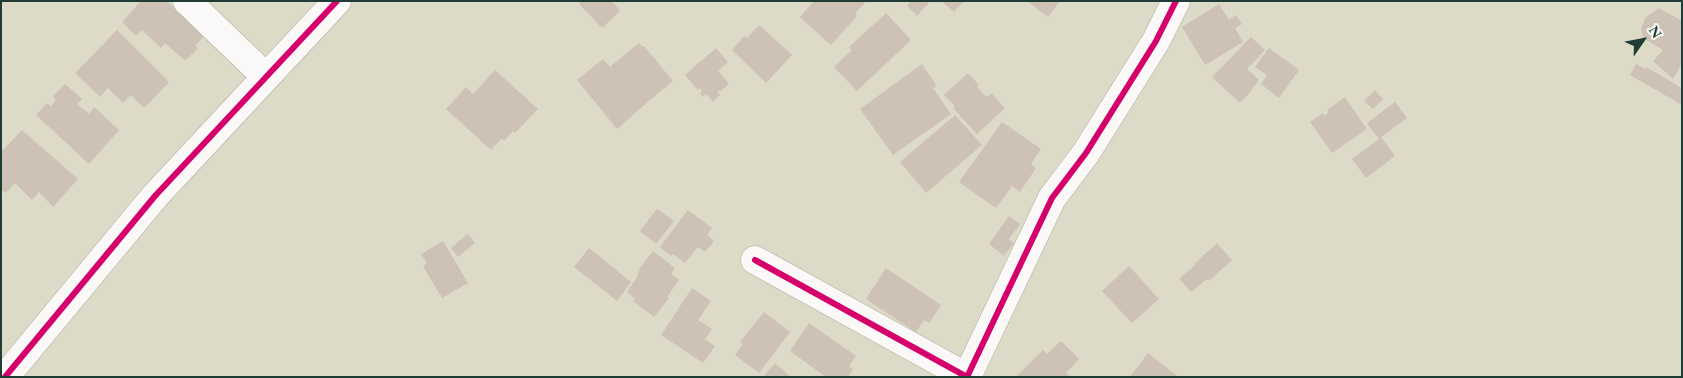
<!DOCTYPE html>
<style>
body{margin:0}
#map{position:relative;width:1683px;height:378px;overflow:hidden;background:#dddac7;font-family:"EB Garamond",serif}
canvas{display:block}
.frame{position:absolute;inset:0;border:2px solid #1f3d34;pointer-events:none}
.north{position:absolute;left:1618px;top:15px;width:50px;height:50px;-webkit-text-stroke:4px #f6f6f2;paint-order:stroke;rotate:57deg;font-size:14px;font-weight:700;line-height:20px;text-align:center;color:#1f3d34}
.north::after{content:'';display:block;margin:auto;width:18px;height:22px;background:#1f3d34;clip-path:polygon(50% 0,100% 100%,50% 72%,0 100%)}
</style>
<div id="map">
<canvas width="1683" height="378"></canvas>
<div class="frame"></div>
<div class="north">N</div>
</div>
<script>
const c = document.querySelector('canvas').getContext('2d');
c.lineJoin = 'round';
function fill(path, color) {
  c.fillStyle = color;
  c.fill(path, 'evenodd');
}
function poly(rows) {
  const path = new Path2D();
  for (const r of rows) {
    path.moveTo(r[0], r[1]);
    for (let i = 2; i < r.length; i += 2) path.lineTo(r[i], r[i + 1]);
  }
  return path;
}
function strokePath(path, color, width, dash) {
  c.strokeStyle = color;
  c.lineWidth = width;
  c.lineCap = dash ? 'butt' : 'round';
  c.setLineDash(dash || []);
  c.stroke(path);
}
const building = poly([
 [141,1,167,1,185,18,189,15,208,32,195,46,198,48,185,61,165,43,161,48,142,30,136,36,122,22],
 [582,1,612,1,620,11,602,28,579,4],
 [814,1,866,1,855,14,857,16,831,45,800,17],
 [911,1,927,1,929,3,917,16,907,6],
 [941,1,964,1,954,12],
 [1027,1,1060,1,1048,17],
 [1219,4,1229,20,1236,15,1242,24,1235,28,1243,42,1205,65,1182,27],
 [1659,8,1682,21,1682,63,1673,79,1653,61,1663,50,1643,38,1641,29,1645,18],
 [886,13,911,40,857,91,834,67,852,50,849,47],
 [759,25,792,55,766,83,732,50,744,36,747,38],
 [117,30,169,82,144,108,131,95,123,103,108,88,100,97,75,73],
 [1251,37,1265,50,1247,69,1259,80,1252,88,1253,89,1240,103,1212,77],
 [639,43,643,47,644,46,673,81,651,99,617,129,577,80,603,59,610,67],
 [716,48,728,62,718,71,729,84,720,92,719,90,717,92,720,95,713,102,706,94,703,97,700,93,702,91,700,88,698,90,685,75],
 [1269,48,1299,70,1279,98,1261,84,1267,75,1255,67],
 [922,64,937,86,933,88,951,114,893,155,860,109],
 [1636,64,1645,69,1646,67,1682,88,1682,105,1630,75],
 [495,70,538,109,515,133,513,131,504,141,502,138,491,150,446,109,466,87,473,94],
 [968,73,979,85,977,87,987,97,991,93,1005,108,977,134,953,108,955,106,944,95],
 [65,84,82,99,77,104,89,114,94,107,119,130,89,164,36,115,47,103,51,106,56,100,53,96],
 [1375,90,1383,99,1373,109,1364,101],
 [1345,97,1367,129,1332,153,1310,122,1323,113,1324,116,1329,112,1327,110],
 [1395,102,1407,118,1381,137,1395,156,1366,178,1352,159,1379,139,1367,123],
 [955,115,982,145,926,193,900,162],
 [1002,122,1041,149,1031,164,1036,168,1020,192,1012,186,996,208,959,182],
 [22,130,78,179,53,207,39,192,32,200,15,183,6,193,1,189,1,152],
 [657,209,674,221,656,244,640,231],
 [688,210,712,228,707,235,714,241,705,252,698,247,685,263,673,254,671,256,660,247],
 [1009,216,1020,224,1009,239,1014,243,1004,256,989,244],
 [468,234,475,243,458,257,451,248],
 [443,241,468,283,442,298,423,266,427,263,421,254],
 [1217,243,1232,260,1209,281,1207,279,1191,292,1179,279,1195,265,1194,264],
 [589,248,631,282,617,301,574,267],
 [653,251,675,268,671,274,679,280,667,297,669,298,654,317,633,301,635,299,627,292,638,276,637,275,640,270,639,269],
 [1129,266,1159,299,1132,323,1102,291],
 [886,268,941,305,929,323,924,320,916,332,866,299],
 [692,288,711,301,698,320,712,329,705,339,715,346,703,363,661,335],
 [764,312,790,332,759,373,735,355,743,344,740,342],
 [809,323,856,356,849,366,853,369,848,377,826,377,790,351],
 [1061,341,1079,359,1066,373,1071,377,1016,377,1043,350,1047,354],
 [1148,353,1178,377,1130,377],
 [775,363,789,375,788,377,763,377]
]);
const minor = poly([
 [187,1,266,77],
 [755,260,967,377],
 [5,377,155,196,337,1],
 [967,377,1052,198,1086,153,1156,41,1176,1]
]);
const cycleway = poly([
 [755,260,967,377],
 [5,377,155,196,337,1],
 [967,377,1052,198,1086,153,1156,41,1176,1]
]);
fill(building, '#cdc2b5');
strokePath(minor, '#acac9f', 29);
strokePath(minor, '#faf9f7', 28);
strokePath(cycleway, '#d6006c', 6);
</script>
